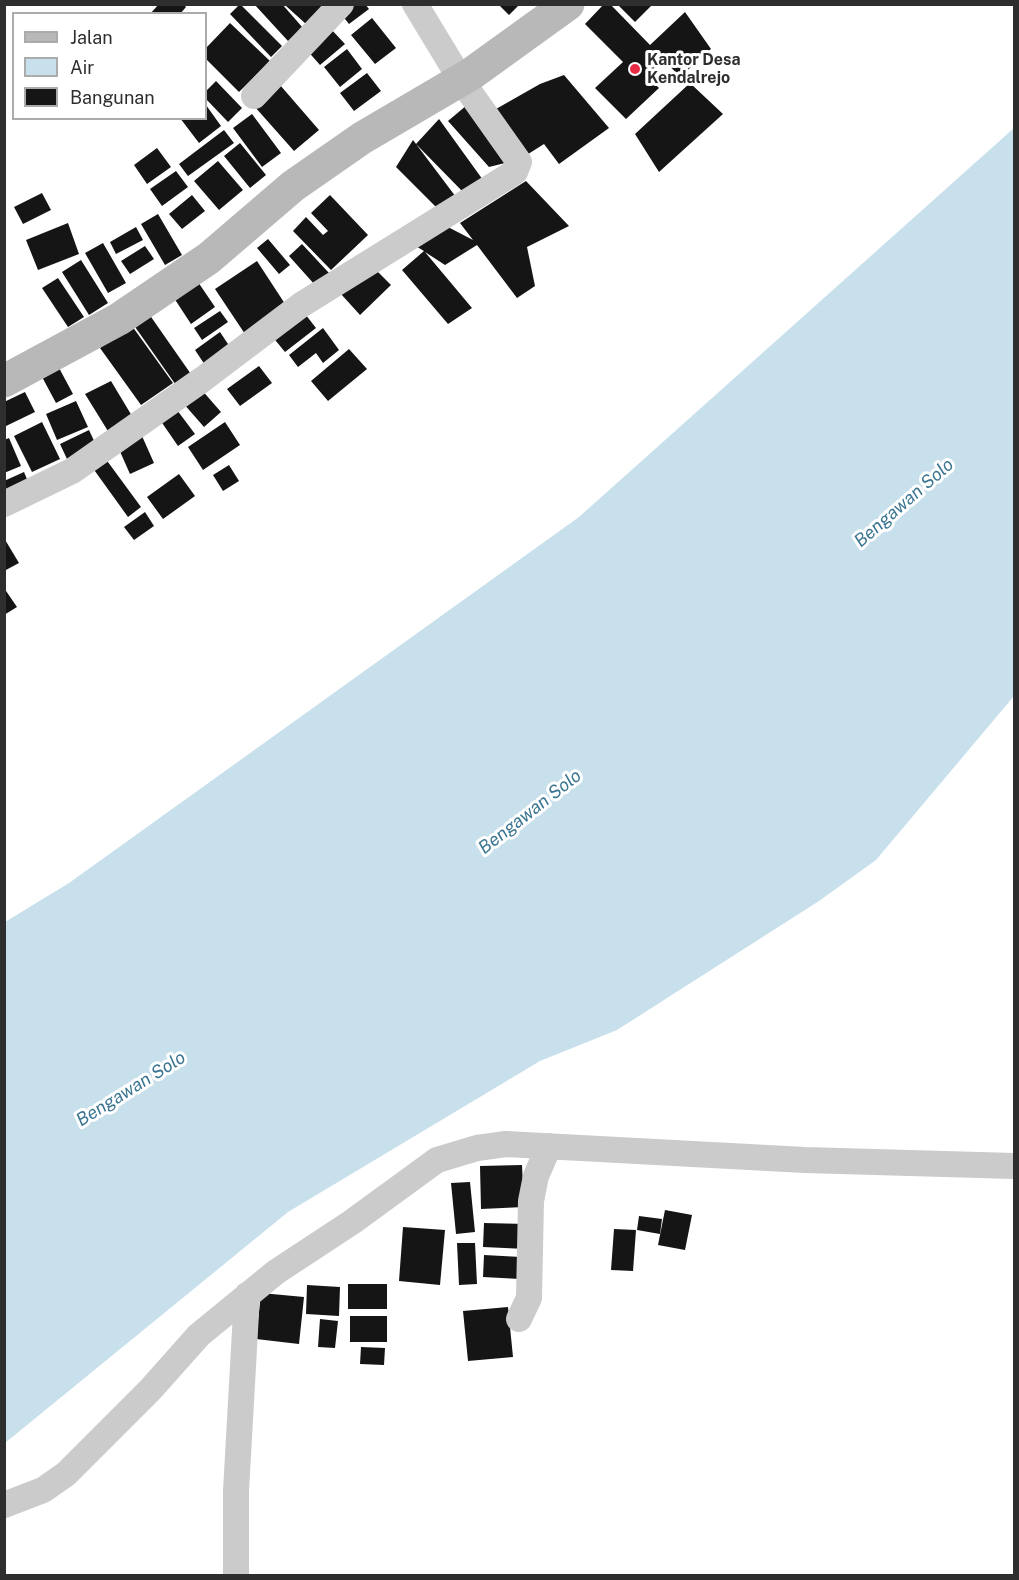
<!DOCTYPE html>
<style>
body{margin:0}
#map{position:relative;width:1019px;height:1580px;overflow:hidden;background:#fff;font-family:"Public Sans",sans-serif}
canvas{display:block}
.frame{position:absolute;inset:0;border:6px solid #2e2e2e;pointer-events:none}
.legend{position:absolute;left:12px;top:12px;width:195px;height:108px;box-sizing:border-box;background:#fff;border:2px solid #ababab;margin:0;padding:8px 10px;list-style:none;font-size:18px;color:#2e2e2e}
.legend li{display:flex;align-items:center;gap:12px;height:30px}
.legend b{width:30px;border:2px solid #ababab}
</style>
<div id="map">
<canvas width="1019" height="1580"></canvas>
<div class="frame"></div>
<ul class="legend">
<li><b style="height:8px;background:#b8b8b8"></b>Jalan</li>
<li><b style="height:16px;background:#c7e0ec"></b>Air</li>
<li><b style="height:16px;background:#151515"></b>Bangunan</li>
</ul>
</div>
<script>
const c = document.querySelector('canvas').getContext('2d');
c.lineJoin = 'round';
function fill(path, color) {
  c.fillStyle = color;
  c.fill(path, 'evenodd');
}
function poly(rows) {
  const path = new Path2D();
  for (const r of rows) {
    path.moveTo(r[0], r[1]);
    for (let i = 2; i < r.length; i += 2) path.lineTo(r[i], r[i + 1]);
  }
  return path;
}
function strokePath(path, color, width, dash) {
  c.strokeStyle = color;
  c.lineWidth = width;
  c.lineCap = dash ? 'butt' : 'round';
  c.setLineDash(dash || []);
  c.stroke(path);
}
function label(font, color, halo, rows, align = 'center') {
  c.font = font + ' "Public Sans",sans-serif';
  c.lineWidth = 6;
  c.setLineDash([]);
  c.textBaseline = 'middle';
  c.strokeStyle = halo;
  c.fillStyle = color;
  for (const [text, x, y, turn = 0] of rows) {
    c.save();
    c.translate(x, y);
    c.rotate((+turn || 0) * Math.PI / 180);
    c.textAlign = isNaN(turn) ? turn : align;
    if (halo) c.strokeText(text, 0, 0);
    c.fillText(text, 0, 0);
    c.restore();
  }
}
const water = poly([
 [1014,128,1014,696,876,860,819,901,617,1030,540,1061,288,1212,5,1443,5,922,69,883,579,517]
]);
const building = poly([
 [159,4,183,4,186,7,180,14,150,14],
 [240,4,282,46,271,57,230,14],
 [254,4,282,4,303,28,288,41],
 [288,4,325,4,306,24,286,6],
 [352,4,365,4,369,9,349,24,341,14],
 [498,4,520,4,509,15],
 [604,4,610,4,650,45,685,12,711,49,680,77,664,60,647,76,659,88,626,119,595,88,623,62,585,24],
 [617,4,650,4,651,6,635,22],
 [372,18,396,48,375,64,351,35],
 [230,23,270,61,239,92,206,59,206,48],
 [329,27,345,44,320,65,305,48],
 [347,49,362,69,340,87,324,67],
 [367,73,381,91,354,111,340,93],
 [564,75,609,128,559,164,544,144,525,156,496,109,540,84],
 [216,81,242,108,228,122,206,99,206,91],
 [690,83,723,114,659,172,635,134],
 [280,85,319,130,294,151,255,107],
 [206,105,221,126,199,143,180,118,206,118],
 [467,105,505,163,489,167,448,121],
 [252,114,281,153,262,167,233,128],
 [439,119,483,180,463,192,416,144],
 [224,130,234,143,188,176,179,164],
 [413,140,462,205,435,206,396,167],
 [240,143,266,175,250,188,224,156],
 [157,148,171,167,147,184,134,165],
 [218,161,243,190,219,210,194,181],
 [176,171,188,187,162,206,150,189],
 [526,181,569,226,527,247,535,286,517,298,477,245,445,265,425,252,472,308,448,324,402,270,424,251,414,245,446,226,473,240,460,223],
 [42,193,51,210,23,224,14,207],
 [192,195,205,211,182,229,169,214],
 [330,195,368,235,331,270,293,231,306,217,323,235,328,231,311,213],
 [158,214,182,255,165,265,141,224],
 [68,223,79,254,38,270,26,240],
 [136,227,143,240,116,254,110,242],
 [268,239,290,265,279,274,257,248],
 [103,243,126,283,108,293,85,253],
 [302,244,329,273,315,285,289,256],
 [145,246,154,259,130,274,121,261],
 [81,260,108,303,89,315,62,272],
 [257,261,289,310,247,337,215,289],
 [371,265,391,285,360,315,341,294],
 [58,278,84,317,68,327,42,288],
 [198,282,215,307,191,324,174,298],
 [302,310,316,328,285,352,271,335],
 [220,311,228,322,202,340,194,328],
 [149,314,193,377,178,388,133,324],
 [132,326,173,383,141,405,100,348],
 [323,328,339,350,323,363,316,353,298,367,289,355],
 [220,332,230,347,205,365,195,350],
 [349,349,367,369,328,401,311,381],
 [58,366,73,394,56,403,41,375],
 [259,366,272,383,240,406,227,389],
 [111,381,135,421,111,436,85,394],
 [200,388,221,412,204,427,183,403],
 [25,392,35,412,4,427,4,402],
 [76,401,88,427,57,440,46,414],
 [174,406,195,434,178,446,158,417],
 [42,422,60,459,32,472,14,436],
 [225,422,240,445,203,470,188,447],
 [89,430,96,445,67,459,60,444],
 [142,436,154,463,130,474,118,447],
 [9,438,21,466,4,473,4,440],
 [105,458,141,507,128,517,92,467],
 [229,465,239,481,223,491,213,475],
 [24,472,29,484,4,495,4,481],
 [179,474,195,496,163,519,147,497],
 [145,512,154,526,134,540,124,527],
 [4,538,19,563,4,571],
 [4,588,17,607,4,615],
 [522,1165,524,1207,481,1209,480,1166],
 [470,1182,475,1232,456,1234,451,1183],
 [665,1210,692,1215,685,1250,658,1245],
 [639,1216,662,1219,660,1234,637,1230],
 [484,1223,527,1224,526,1249,483,1247],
 [403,1227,445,1230,440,1285,399,1281],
 [614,1229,636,1230,633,1271,611,1270],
 [457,1243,475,1243,477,1284,459,1285],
 [484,1255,521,1257,520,1279,483,1277],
 [348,1284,387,1284,387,1309,348,1309],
 [307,1285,340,1287,339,1316,306,1314],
 [261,1293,304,1297,299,1344,256,1339],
 [508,1307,513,1357,468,1361,463,1311],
 [350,1316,387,1316,387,1342,350,1342],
 [320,1319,338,1321,335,1348,318,1347],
 [361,1347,385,1348,384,1365,360,1364]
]);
const street = poly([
 [254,96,341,4],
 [4,504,72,471,203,379,301,305,515,172,519,162,461,80,415,4],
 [519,1319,529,1298,531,1201,536,1176,549,1146],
 [4,1505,43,1490,66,1474,150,1390,199,1335,276,1272,352,1222,437,1160,477,1148,506,1144,805,1160,1014,1166],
 [236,1576,236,1491,247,1295]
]);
const secondary = poly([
 [4,381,119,319,209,258,293,186,362,138,471,74,568,4]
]);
const markers = [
 [635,69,6,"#e92c45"]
];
const poiNames = [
 ["Kantor Desa",647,60],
 ["Kendalrejo",647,78]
];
const waterNames = [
 ["Bengawan Solo",904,503,-41],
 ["Bengawan Solo",530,812,-38],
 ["Bengawan Solo",131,1089,-32]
];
fill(water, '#c7e0ec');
fill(building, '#151515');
strokePath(street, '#cbcbcb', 26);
strokePath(secondary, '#b8b8b8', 33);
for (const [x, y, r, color] of markers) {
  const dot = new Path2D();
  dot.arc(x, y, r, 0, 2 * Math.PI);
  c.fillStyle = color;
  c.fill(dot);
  strokePath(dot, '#fff', 2);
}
label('bold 16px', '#2e2e2e', '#fff', poiNames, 'left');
label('italic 18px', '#3a7592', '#fff', waterNames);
</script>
